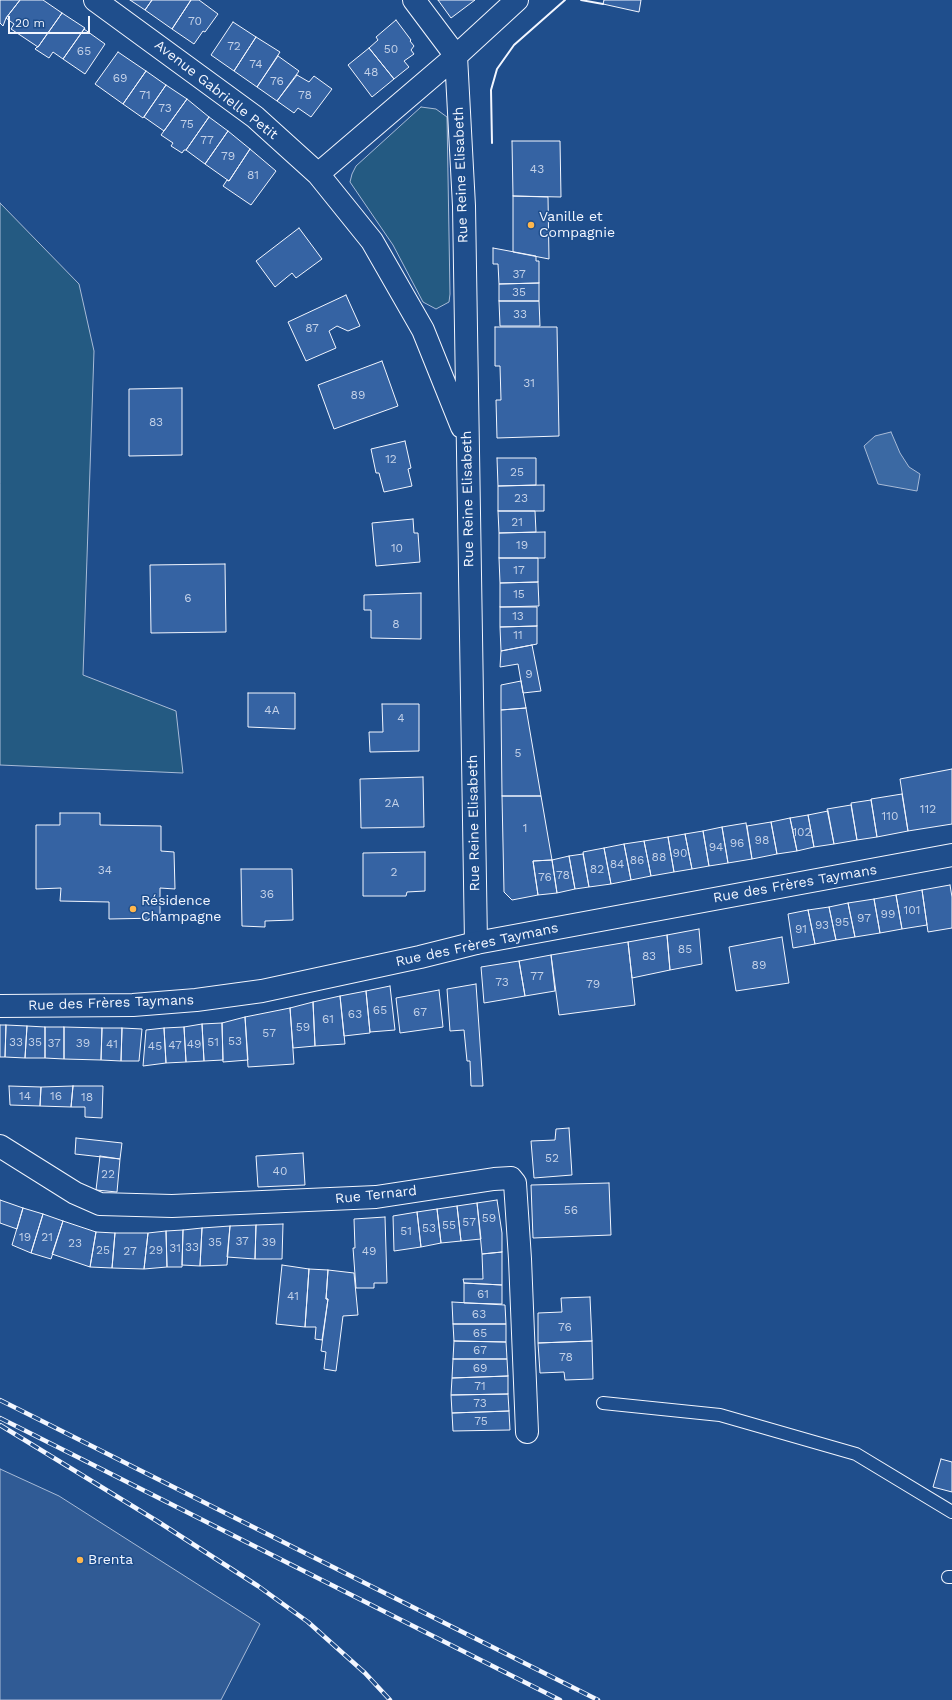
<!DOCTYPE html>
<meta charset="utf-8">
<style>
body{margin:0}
#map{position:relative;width:952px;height:1700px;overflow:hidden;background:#1f4e8c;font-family:"Work Sans",sans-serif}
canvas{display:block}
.scale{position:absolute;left:8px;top:16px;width:82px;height:18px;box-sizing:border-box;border:2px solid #f2f6ff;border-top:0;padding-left:5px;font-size:12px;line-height:14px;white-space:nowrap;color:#f2f6ff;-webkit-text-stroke:3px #1f4e8c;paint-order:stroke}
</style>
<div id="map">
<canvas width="952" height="1700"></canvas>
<div class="scale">20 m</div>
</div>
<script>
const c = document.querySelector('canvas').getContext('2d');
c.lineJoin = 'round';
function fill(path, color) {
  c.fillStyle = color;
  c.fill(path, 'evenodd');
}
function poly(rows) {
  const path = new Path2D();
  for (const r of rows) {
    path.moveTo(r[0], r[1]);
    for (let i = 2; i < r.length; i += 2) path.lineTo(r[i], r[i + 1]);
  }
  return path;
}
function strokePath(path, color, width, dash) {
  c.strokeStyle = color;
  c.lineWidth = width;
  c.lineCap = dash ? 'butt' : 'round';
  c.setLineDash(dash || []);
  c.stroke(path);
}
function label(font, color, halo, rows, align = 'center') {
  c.font = font + ' "Work Sans",sans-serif';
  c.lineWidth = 3;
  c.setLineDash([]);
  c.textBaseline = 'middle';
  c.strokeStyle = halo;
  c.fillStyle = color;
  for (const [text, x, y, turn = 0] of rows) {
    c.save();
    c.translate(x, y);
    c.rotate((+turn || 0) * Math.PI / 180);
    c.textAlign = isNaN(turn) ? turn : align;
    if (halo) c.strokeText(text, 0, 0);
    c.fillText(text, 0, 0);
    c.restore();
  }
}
const green = poly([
 [421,107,436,109,447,117,450,294,449,302,436,309,423,302,393,245,350,182,352,174,356,166,421,107],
 [0,203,79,284,94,351,83,675,176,711,183,773,0,765,0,203]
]);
const parking = poly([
 [0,1469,59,1496,260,1624,221,1700,0,1700,0,1469]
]);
const water = poly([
 [891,432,900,453,909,467,920,474,917,491,878,484,864,446,875,436,891,432]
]);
const building = poly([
 [0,0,20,0,6,18,3,26,0,23,0,0],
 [20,0,43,0,62,13,38,47,11,29,14,24,6,18,20,0],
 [130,0,152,0,145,10,130,0],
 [152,0,191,0,172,29,145,10,152,0],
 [191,0,199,0,218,14,205,32,203,31,194,44,172,29,191,0],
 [438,0,475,0,451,18,438,0],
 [604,0,641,0,639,12,603,4,604,0],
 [62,13,85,28,63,59,53,52,49,58,35,49,37,47,38,47,62,13],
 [396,20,411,40,410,41,414,46,411,50,414,54,404,61,409,67,394,79,369,48,378,40,376,37,396,20],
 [233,22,256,37,234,71,211,55,233,22],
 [84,29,105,44,85,74,63,59,84,29],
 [256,37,280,52,257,87,234,71,256,37],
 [369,48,394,79,372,97,348,65,369,48],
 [118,52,146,71,123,104,95,84,118,52],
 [278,56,299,71,277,101,257,87,278,56],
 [146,71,166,85,143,118,123,104,146,71],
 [297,75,309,82,314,76,332,89,311,117,298,108,294,113,277,101,297,75],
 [166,85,187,99,164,131,144,117,166,85],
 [187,99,209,117,186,150,184,150,182,153,171,146,173,143,161,135,187,99],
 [209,117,228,131,205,164,186,150,209,117],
 [228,131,250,149,229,181,205,164,228,131],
 [512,141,560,141,561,197,513,196,512,141],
 [250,149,276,171,251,205,223,186,227,180,229,181,250,149],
 [513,196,548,197,549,259,513,252,513,196],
 [299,228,322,259,296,278,292,273,275,287,256,261,299,228],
 [493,248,536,256,536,261,539,261,539,283,499,284,498,264,493,264,493,248],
 [539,283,539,301,499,301,499,284,539,283],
 [346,295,360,326,348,331,337,326,329,331,336,348,306,361,288,322,346,295],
 [499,301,539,301,540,326,500,326,499,301],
 [495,327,557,327,559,436,497,438,496,400,501,400,500,366,495,366,495,327],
 [382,361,398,406,334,429,318,385,382,361],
 [182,388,182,455,129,456,129,389,182,388],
 [405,441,411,468,408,469,412,486,384,492,379,473,376,473,371,449,405,441],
 [497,458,536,458,536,485,498,486,497,458],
 [544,485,544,511,498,511,498,486,544,485],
 [498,511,535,511,536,532,499,533,498,511],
 [413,519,414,533,418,533,420,562,376,566,372,523,413,519],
 [545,532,545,558,499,558,499,533,545,532],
 [499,558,538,558,538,582,500,583,499,558],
 [225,564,226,632,151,633,150,565,225,564],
 [538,582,539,606,500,607,500,583,538,582],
 [421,593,421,639,371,638,371,610,364,610,364,595,421,593],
 [500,607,537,607,537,626,500,627,500,607],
 [537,626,537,644,501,651,500,627,537,626],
 [532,645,541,691,523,693,518,664,500,667,501,651,532,645],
 [521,681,526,708,501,710,501,685,521,681],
 [248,693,295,693,295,729,248,727,248,693],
 [382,704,419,704,419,751,370,752,369,732,383,732,382,704],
 [526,708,541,796,502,796,501,710,526,708],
 [952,769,952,824,908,831,900,779,952,769],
 [423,777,424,827,361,828,360,779,423,777],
 [902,794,908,831,877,837,871,799,902,794],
 [502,796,541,796,552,860,533,861,538,895,512,900,504,892,502,796],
 [871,800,877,837,857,840,851,803,871,800],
 [851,805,857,840,834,844,827,809,851,805],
 [828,811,834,844,814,847,808,815,828,811],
 [60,813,100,813,100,825,161,826,161,851,174,852,175,889,160,888,160,918,109,919,109,902,60,901,61,888,36,889,36,825,60,825,60,813],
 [808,815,814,847,797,851,790,818,808,815],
 [790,818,797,851,777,854,771,822,790,818],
 [771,822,777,854,752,859,747,826,771,822],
 [746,823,752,859,728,863,722,827,746,823],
 [722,827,728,863,709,866,703,831,722,827],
 [703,831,709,866,692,869,685,834,703,831],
 [685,834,692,869,674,872,668,837,685,834],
 [668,837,674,872,651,876,644,841,668,837],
 [644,841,651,876,631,880,624,844,644,841],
 [624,844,631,880,611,884,604,848,624,844],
 [604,848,611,884,589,887,583,852,604,848],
 [425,852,425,891,407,892,406,896,363,896,363,853,425,852],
 [583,854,589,887,575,889,569,856,583,854],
 [569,856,575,889,557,893,552,860,569,856],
 [552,860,557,893,538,895,533,861,552,860],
 [241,869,292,869,293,920,265,921,265,927,242,926,241,869],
 [950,885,952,897,952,928,928,932,922,890,950,885],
 [922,890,927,925,902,929,896,895,922,890],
 [896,895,902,929,880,933,874,899,896,895],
 [874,899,880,933,855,937,848,903,874,899],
 [848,903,855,937,836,940,829,907,848,903],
 [829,907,836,940,815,944,808,910,829,907],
 [808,910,815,944,793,948,788,914,808,910],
 [699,929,702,964,670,970,667,935,699,929],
 [667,935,670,970,632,978,628,942,667,935],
 [782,937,789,983,736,991,729,947,782,937],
 [628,942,635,1005,559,1015,551,955,628,942],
 [551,955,555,991,525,996,519,961,551,955],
 [519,961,525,996,484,1003,481,967,519,961],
 [476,984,483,1086,471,1086,470,1061,467,1061,464,1030,450,1031,447,989,476,984],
 [390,986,395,1030,370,1032,366,991,390,986],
 [439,990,443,1027,400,1033,396,998,439,990],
 [366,991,370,1033,344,1036,340,996,366,991],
 [340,996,345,1044,315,1046,313,1002,340,996],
 [313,1002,315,1046,293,1048,290,1008,313,1002],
 [290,1008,294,1064,248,1067,245,1017,290,1008],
 [245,1017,248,1060,223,1062,222,1023,245,1017],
 [222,1023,223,1060,204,1061,202,1024,222,1023],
 [202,1024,204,1061,186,1062,184,1027,202,1024],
 [0,1025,6,1025,5,1057,0,1057,0,1025],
 [6,1025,27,1026,25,1058,5,1057,6,1025],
 [27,1026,45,1027,45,1058,25,1058,27,1026],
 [45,1027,64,1027,64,1059,45,1058,45,1027],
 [64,1027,102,1028,101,1060,64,1059,64,1027],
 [184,1027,186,1062,166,1063,164,1028,184,1027],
 [102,1028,122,1028,121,1061,101,1060,102,1028],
 [122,1028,142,1029,139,1061,121,1061,122,1028],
 [164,1028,166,1063,143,1066,146,1030,164,1028],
 [9,1086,41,1087,40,1106,10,1105,9,1086],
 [73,1086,103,1086,102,1118,85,1117,85,1107,71,1107,73,1086],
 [73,1086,71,1107,40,1106,41,1087,73,1086],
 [569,1128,572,1175,534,1178,531,1141,555,1140,556,1129,569,1128],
 [76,1138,122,1143,120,1159,75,1154,76,1138],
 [303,1153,305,1185,258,1187,256,1156,303,1153],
 [100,1156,120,1159,117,1192,96,1190,100,1156],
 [609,1183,611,1235,533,1238,531,1185,609,1183],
 [0,1200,23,1208,17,1229,0,1223,0,1200],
 [497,1200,502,1233,502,1252,482,1254,477,1203,497,1200],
 [477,1203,481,1239,461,1241,457,1206,477,1203],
 [457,1206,461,1241,441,1243,437,1209,457,1206],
 [23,1208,43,1214,31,1253,12,1245,23,1208],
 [437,1209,441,1243,421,1247,417,1212,437,1209],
 [417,1212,421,1247,394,1251,393,1216,417,1212],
 [43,1214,63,1221,51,1259,31,1253,43,1214],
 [385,1217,387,1283,374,1283,374,1288,356,1288,353,1248,355,1248,354,1219,385,1217],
 [63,1221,96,1232,90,1267,52,1254,63,1221],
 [283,1224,282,1259,255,1259,256,1225,283,1224],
 [256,1225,255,1259,227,1257,230,1226,256,1225],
 [230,1226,227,1265,200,1266,202,1228,230,1226],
 [202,1228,200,1266,182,1265,183,1230,202,1228],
 [183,1230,182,1267,167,1267,166,1231,183,1230],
 [166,1231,167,1267,144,1269,148,1233,166,1231],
 [96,1232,115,1233,112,1268,90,1267,96,1232],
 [115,1233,148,1233,144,1269,112,1268,115,1233],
 [502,1252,502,1285,464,1283,463,1279,483,1279,482,1254,502,1252],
 [282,1265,309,1269,305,1327,276,1324,282,1265],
 [309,1269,328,1270,326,1299,328,1299,322,1340,315,1339,316,1327,305,1327,309,1269],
 [328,1270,354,1273,358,1315,343,1316,336,1371,324,1369,326,1352,321,1351,328,1299,326,1299,328,1270],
 [464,1283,502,1285,502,1304,464,1303,464,1283],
 [590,1297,592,1341,538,1343,538,1313,562,1312,561,1298,590,1297],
 [452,1302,505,1305,506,1324,453,1324,452,1302],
 [453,1324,506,1324,506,1342,454,1341,453,1324],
 [454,1341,506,1342,507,1359,453,1359,454,1341],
 [592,1341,593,1379,565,1380,564,1372,540,1373,538,1343,592,1341],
 [453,1359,507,1359,508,1376,452,1378,453,1359],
 [508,1376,508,1394,451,1395,452,1378,508,1376],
 [508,1394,509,1411,452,1413,451,1395,508,1394],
 [509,1411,510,1430,453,1431,452,1413,509,1411],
 [941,1459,952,1462,952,1492,933,1487,941,1459]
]);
const lane = poly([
 [603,1403,720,1415,856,1454,952,1512],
 [948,1577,952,1577]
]);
const street = poly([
 [95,0,255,117,318,174,372,241,423,330,462,427],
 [414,0,456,56],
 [456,56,464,206,476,943],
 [318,174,456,56,517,0],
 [0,1146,75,1193,100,1204,172,1206,376,1197,494,1179,511,1178,515,1183,520,1259,527,1432]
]);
const secondary = poly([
 [0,1006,133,1005,196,1000,262,991,420,957,476,943,952,855]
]);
const rail = poly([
 [0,1400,598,1700],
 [0,1418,560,1700],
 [0,1425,157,1521,258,1586,308,1622,365,1673,390,1700]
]);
const wall = poly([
 [581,0,603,4],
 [492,143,491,90,497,69,514,45,565,0]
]);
const markers = [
 [531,225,4,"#ffb74d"],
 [133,909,4,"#ffb74d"],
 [80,1560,4,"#ffb74d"]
];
const numberNames = [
 ["70",195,21],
 ["72",234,46],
 ["50",391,49],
 ["65",84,51],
 ["74",256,64],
 ["48",371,72],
 ["69",120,78],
 ["76",277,81],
 ["71",145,95],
 ["78",305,95],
 ["73",165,108],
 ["75",187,124],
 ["77",207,140],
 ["79",228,156],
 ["43",537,169],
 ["81",253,175],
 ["37",519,274],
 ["35",519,292],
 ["33",520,314],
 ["87",312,328],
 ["31",529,383],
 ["89",358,395],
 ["83",156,422],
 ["12",391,459],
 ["25",517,472],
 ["23",521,498],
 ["21",517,522],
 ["19",522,545],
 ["10",397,548],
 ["17",519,570],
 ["15",519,594],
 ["6",188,598],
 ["13",518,616],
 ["8",396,624],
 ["11",518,635],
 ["9",529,674],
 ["4A",272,710],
 ["4",401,718],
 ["5",518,753],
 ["2A",392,803],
 ["112",928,809],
 ["110",890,816],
 ["1",525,828],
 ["102",802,832],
 ["98",762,840],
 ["96",737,843],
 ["94",716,847],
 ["90",680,853],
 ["88",659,857],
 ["86",637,860],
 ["84",617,864],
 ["82",597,869],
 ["34",105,870],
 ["2",394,872],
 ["78",563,875],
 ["76",545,877],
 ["36",267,894],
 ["101",912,910],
 ["99",888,914],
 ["97",864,918],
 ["95",842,922],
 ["93",822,925],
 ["91",801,929],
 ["85",685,949],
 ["83",649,956],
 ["89",759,965],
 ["77",537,976],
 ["73",502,982],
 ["79",593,984],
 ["65",380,1010],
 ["67",420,1012],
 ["63",355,1014],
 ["61",328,1019],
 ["59",303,1027],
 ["57",269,1033],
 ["53",235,1041],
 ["33",16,1042],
 ["35",35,1042],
 ["51",213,1042],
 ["37",54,1043],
 ["39",83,1043],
 ["41",112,1044],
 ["49",194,1044],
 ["47",175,1045],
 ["45",155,1046],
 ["14",25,1096],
 ["16",56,1096],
 ["18",87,1097],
 ["52",552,1158],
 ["40",280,1171],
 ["22",108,1174],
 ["56",571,1210],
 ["59",489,1218],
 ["57",469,1222],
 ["55",449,1225],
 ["53",429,1228],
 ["51",406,1231],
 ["19",25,1237],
 ["21",47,1237],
 ["37",242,1241],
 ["35",215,1242],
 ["39",269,1242],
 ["23",75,1243],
 ["33",192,1247],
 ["31",175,1248],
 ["25",103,1250],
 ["29",156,1250],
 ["27",130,1251],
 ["49",369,1251],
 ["61",483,1294],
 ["41",293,1296],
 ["63",479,1314],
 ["76",565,1327],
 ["65",480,1333],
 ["67",480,1350],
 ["78",566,1357],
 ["69",480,1368],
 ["71",480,1386],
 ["73",480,1403],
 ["75",481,1421]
];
const streetNames = [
 ["Avenue Gabrielle Petit",216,90,38],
 ["Rue Reine Elisabeth",461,175,-92],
 ["Rue Reine Elisabeth",468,499,-91],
 ["Rue Reine Elisabeth",474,823,-91],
 ["Rue des Frères Taymans",795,884,-10],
 ["Rue des Frères Taymans",477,945,-12],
 ["Rue des Frères Taymans",111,1003,-2],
 ["Rue Ternard",376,1195,-6]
];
const poiNames = [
 ["Vanille et",539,217],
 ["Compagnie",539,233],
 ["Résidence",141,901],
 ["Champagne",141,917],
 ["Brenta",88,1560]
];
fill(green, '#245a82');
strokePath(green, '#a8bbd7', 1);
fill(parking, '#305b95');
strokePath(parking, '#a8bbd7', 1);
fill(water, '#3b69a3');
strokePath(water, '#a8bbd7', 1);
fill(building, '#3563a3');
strokePath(building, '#f2f6ff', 1);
strokePath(lane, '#f2f6ff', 14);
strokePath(street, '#f2f6ff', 24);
strokePath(secondary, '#f2f6ff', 24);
strokePath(lane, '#1f4e8c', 12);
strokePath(street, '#1f4e8c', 22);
strokePath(secondary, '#1f4e8c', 22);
strokePath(rail, '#f2f6ff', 4.5);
strokePath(rail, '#1f4e8c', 3, [9]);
strokePath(wall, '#f2f6ff', 2);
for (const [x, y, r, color] of markers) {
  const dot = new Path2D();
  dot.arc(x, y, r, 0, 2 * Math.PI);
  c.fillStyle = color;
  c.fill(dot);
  strokePath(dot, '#1f4e8c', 1.5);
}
label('12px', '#c3d1e8', null, numberNames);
label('14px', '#f2f6ff', '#1f4e8c', streetNames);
label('14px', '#f2f6ff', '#1f4e8c', poiNames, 'left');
</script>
